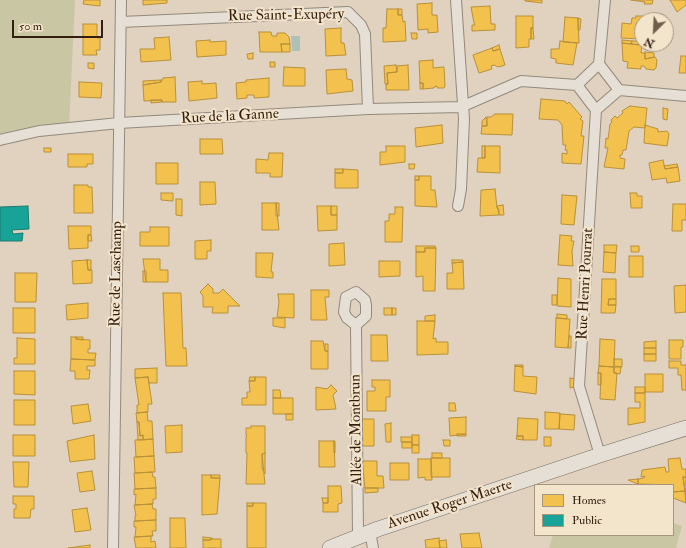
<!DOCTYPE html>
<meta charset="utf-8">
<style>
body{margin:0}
#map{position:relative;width:686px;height:548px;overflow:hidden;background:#e0d2be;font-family:"IM FELL Double Pica",serif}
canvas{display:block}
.legend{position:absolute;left:534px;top:484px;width:140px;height:52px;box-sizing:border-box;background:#f3e4cc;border:1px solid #a69580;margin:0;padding:5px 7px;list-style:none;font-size:12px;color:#331f0f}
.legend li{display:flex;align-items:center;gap:8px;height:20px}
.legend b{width:20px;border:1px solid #a69580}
.north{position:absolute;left:634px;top:12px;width:40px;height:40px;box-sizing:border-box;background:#f3e4cc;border:1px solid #a69580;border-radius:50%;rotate:204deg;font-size:11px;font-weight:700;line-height:16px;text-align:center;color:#331f0f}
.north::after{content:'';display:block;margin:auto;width:14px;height:18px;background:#705e4c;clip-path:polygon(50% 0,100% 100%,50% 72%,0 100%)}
.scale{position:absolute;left:12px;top:20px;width:91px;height:18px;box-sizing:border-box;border:2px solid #331f0f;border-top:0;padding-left:5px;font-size:12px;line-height:14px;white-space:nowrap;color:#331f0f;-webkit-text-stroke:3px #f3e4cc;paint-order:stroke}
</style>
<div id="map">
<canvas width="686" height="548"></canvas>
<ul class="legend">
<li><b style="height:11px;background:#f2c14e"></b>Homes</li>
<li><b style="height:11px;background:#17a398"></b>Public</li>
</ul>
<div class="north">N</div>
<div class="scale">50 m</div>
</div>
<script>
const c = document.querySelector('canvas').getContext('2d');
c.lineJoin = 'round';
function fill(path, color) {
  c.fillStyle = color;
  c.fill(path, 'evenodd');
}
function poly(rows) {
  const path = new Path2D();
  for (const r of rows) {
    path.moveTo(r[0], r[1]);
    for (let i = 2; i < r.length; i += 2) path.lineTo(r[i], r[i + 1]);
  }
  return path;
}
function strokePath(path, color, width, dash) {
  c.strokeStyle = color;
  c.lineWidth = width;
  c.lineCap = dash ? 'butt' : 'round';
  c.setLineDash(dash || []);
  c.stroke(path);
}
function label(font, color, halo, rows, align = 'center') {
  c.font = font + ' "IM FELL Double Pica",serif';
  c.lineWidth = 4;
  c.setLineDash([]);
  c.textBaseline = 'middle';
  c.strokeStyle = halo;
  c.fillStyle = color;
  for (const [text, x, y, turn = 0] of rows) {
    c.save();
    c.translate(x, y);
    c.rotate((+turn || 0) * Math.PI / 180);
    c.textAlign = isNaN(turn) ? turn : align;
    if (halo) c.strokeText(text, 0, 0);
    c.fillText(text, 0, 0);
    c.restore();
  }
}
const green = poly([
 [0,0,75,0,69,128,0,140],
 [673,523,682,526,676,548,549,548,553,535,673,535]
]);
const water = poly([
 [291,36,300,36,300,51,292,51]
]);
const homes = poly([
 [84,0,100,0,100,6,83,4,84,0],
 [143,0,167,0,167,3,143,5,143,0],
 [525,0,542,0,542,3,525,1,525,0],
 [631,0,653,0,652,4,644,4,645,2,631,0],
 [670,0,686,0,686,5,677,12,670,0],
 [432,3,432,15,437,15,438,32,428,33,428,29,418,30,417,4,432,3],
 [490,6,491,24,495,24,495,30,472,31,472,25,475,25,474,23,471,7,490,6],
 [387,9,398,9,398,15,402,15,403,22,405,21,406,41,383,42,383,28,386,28,387,9],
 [398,9,402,9,402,15,398,15,398,9],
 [516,16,533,16,533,28,531,28,531,39,529,39,529,47,516,48,516,16],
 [636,16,643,16,645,20,642,20,642,39,621,38,622,23,631,24,632,18,636,18,636,16],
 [565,17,578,18,579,43,563,42,565,17],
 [578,18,581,19,580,30,578,30,578,18],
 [83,24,97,24,97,38,100,38,100,50,96,50,97,55,83,55,83,24],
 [341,28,341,43,344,43,346,55,326,56,325,29,341,28],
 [531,28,533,28,534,39,531,39,531,28],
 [259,32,271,32,272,36,277,36,277,33,285,33,289,37,290,44,281,44,282,52,260,52,259,32],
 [411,33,417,33,417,39,412,39,411,33],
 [169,37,171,60,141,62,140,49,155,49,154,38,169,37],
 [210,40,210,42,226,41,226,55,197,57,196,41,210,40],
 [622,40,632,41,631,44,622,43,622,40],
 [560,41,577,43,573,65,556,63,556,59,551,58,551,49,559,49,560,41],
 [632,41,640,41,639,45,631,44,632,41],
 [622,43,642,45,641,53,645,53,645,59,655,57,657,60,656,68,654,70,646,69,644,66,641,66,641,69,627,68,628,62,623,61,622,43],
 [281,44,290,44,290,52,282,52,281,44],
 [499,45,500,49,493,51,492,48,499,45],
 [492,48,493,51,500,49,505,65,498,67,494,65,491,66,492,69,479,73,473,55,492,48],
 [645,52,654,53,654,57,645,59,645,52],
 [253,53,253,59,248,59,247,54,253,53],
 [681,56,686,56,686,73,679,73,681,56],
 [433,60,433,68,444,67,445,86,444,88,437,88,437,86,434,87,434,88,423,89,423,83,420,83,419,61,433,60],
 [270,62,275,62,275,67,270,67,270,62],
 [88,63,94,63,94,69,88,68,88,63],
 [396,65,397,72,387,73,388,84,385,84,384,66,396,65],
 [408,65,409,90,386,90,386,84,388,84,387,73,397,72,397,66,408,65],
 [284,67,305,68,305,86,283,86,284,67],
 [346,69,347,79,352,80,353,91,327,94,326,70,346,69],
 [175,77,176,102,162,102,162,100,144,101,143,85,161,82,163,78,175,77],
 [269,78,269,97,254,98,254,95,247,95,247,98,237,99,236,83,246,82,246,80,269,78],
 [161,80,161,82,143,85,143,81,161,80],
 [202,81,202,84,216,83,217,98,189,101,188,82,202,81],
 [79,82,102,83,101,98,79,97,79,82],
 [420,83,423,83,423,89,420,89,420,83],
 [541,99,565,101,567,104,569,102,582,117,580,119,583,121,581,136,584,136,581,164,562,163,562,153,567,154,567,150,565,150,566,145,563,145,562,125,558,120,539,119,541,99],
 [151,100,162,100,162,102,151,103,151,100],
 [630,106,647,108,645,128,634,127,629,131,626,150,623,150,622,155,620,155,620,158,625,159,624,169,604,167,608,148,605,148,606,138,608,139,610,124,612,122,611,120,615,116,617,118,623,113,622,111,630,106],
 [663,108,668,109,667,120,663,119,663,108],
 [495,114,513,114,512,135,481,134,482,126,487,126,487,117,491,117,495,114],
 [486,117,487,126,482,126,482,121,486,117],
 [442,125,443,143,416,147,415,128,442,125],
 [645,125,658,129,658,132,667,131,669,134,667,146,644,143,645,125],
 [200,139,222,139,223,154,200,154,200,139],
 [386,146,405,146,405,162,380,165,380,152,386,152,386,146],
 [482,146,485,146,485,158,482,158,482,146],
 [485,146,500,146,500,173,477,172,478,158,485,158,485,146],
 [44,148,51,148,51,152,44,152,44,148],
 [269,153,283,153,282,177,270,177,270,173,256,173,256,159,268,160,269,153],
 [68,154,93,154,93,164,87,164,87,167,68,167,68,154],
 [663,160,665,169,678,167,680,181,667,183,666,178,652,180,649,163,663,160],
 [156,163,178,163,178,184,156,184,156,163],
 [409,164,415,164,414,169,409,169,409,164],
 [677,164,678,167,665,169,664,166,677,164],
 [335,169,343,169,343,173,335,173,335,169],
 [343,169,358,170,358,188,335,188,335,173,343,173,343,169],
 [415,176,419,176,419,180,415,180,415,176],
 [419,176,431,176,431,190,435,190,437,207,415,206,415,180,419,180,419,176],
 [200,182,215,182,216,204,200,205,200,182],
 [74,185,88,185,88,187,92,187,93,213,74,213,74,185],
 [495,189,497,208,499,209,499,215,480,216,481,190,495,189],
 [161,193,173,193,173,201,161,200,161,193],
 [630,193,637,193,637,196,642,196,642,208,631,208,630,193],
 [562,195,577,196,574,225,561,224,562,195],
 [176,199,182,199,182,216,176,215,176,199],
 [262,203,276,203,279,230,262,230,262,203],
 [276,203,279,203,279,216,276,216,276,203],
 [673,204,686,204,686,220,682,220,682,231,672,231,673,204],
 [503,205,504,215,499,215,497,206,503,205],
 [317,206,331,206,331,215,337,215,337,230,318,231,317,206],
 [331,206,337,206,337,215,331,215,331,206],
 [395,207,403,207,402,242,385,242,385,221,389,221,389,214,395,214,395,207],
 [68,226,91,226,91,235,88,235,88,248,69,249,68,226],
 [150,227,169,227,169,246,140,246,140,232,150,232,150,227],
 [88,235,91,235,92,241,88,241,88,235],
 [560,235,572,236,571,241,574,241,572,251,573,266,558,265,560,235],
 [211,240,211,251,207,251,207,259,195,259,195,241,211,240],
 [344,243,345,265,329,266,329,244,344,243],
 [604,245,617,245,616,253,604,252,604,245],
 [416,246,435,246,436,248,425,248,425,252,416,252,416,246],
 [631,246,639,246,639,252,631,252,631,246],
 [425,248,436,248,435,291,423,291,423,276,416,277,416,252,425,252,425,248],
 [604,252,616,253,615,273,603,272,604,252],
 [256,253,273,253,271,272,273,272,273,278,256,277,256,253],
 [629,256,643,256,643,277,629,277,629,256],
 [143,259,160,259,160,270,168,270,168,282,146,282,143,259],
 [87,260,88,270,92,270,92,283,73,284,72,261,87,260],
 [87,260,91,260,91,270,88,270,87,260],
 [452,260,463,260,463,262,452,263,452,260],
 [379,261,400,261,400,276,379,277,379,261],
 [463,262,464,289,447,289,447,273,453,273,452,263,463,262],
 [143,271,146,271,146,282,143,282,143,271],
 [15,273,37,273,36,302,15,302,15,273],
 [558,278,571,279,571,307,557,306,558,278],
 [602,279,616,279,616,299,609,299,608,305,616,305,615,313,601,313,602,279],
 [208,284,213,289,213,293,219,293,223,289,240,306,228,306,228,313,212,313,213,307,203,307,203,296,200,292,208,284],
 [686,285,686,312,675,313,674,286,686,285],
 [311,290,329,290,329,297,325,297,327,320,311,320,311,290],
 [163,293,181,293,183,348,186,348,187,366,166,366,163,293],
 [278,294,294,294,294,318,277,317,279,302,278,294],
 [552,295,557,295,557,305,552,305,552,295],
 [609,299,616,299,616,305,608,305,609,299],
 [88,303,88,318,67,320,66,305,88,303],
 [13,308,35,308,35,333,13,333,13,308],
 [384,308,392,308,392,315,384,315,384,308],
 [392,308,396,308,396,315,392,315,392,308],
 [557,314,567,315,567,319,557,318,557,314],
 [435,315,435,321,425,321,425,316,435,315],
 [273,318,285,318,285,328,273,326,273,318],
 [556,318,570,319,568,348,555,347,556,318],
 [417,321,435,321,433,339,436,338,436,342,448,342,448,354,417,355,417,321],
 [371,335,387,335,388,361,371,361,371,335],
 [569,336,571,336,571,348,568,348,569,336],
 [71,337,76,337,76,339,90,340,90,349,88,349,88,353,96,353,95,360,71,359,71,337],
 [76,337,83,337,83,340,76,339,76,337],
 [17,338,35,339,35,364,14,364,14,358,17,358,17,338],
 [600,339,615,340,614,367,599,366,600,339],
 [669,340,683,340,683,347,681,347,681,359,669,359,669,340],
 [311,341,323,341,325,351,328,351,328,369,311,369,311,341],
 [656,341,656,348,644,348,644,342,656,341],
 [325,344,328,344,328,351,325,351,325,344],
 [644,348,656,348,656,354,644,354,644,348],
 [644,354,656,354,656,361,644,361,644,354],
 [71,359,95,360,95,366,87,366,87,370,90,370,89,379,75,379,75,371,70,371,71,359],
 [614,359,622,359,622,367,614,366,614,359],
 [669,361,681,361,681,365,686,365,686,390,682,390,681,375,678,375,678,368,669,368,669,361],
 [515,365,523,365,523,367,515,366,515,365],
 [515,366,523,367,523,376,537,377,536,394,514,391,515,366],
 [599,366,614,367,614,373,617,373,615,400,600,399,601,373,598,373,599,366],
 [614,367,621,367,620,374,614,373,614,367],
 [157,368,157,383,149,383,148,377,135,378,135,369,157,368],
 [14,371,35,371,35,395,14,394,14,371],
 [598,373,601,373,601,385,598,385,598,373],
 [645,374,663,374,663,392,645,392,645,374],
 [148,377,152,404,148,404,148,412,137,413,137,405,139,405,135,378,148,377],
 [250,377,255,377,255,381,249,381,250,377],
 [255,377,266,377,266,405,242,405,242,398,247,398,247,392,250,392,249,381,255,381,255,377],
 [570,378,576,379,575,387,570,388,570,378],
 [372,380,390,380,390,397,386,397,386,411,367,411,367,391,375,391,375,387,372,387,372,380],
 [331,385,337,391,333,395,336,409,316,410,316,387,327,389,331,385],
 [635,387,645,387,645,393,635,393,635,387],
 [273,390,280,390,281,398,273,398,273,390],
 [635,393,645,393,645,422,628,425,628,408,640,408,640,402,635,402,635,393],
 [273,398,293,398,293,414,273,414,273,398],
 [14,400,35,400,35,425,14,425,14,400],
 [449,403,455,403,456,411,449,411,449,403],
 [88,404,91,421,73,424,71,406,88,404],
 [147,412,148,421,152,421,153,439,143,440,143,435,140,436,139,422,137,422,136,413,147,412],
 [545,412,560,413,559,429,545,429,545,412],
 [286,414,293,414,293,420,286,420,286,414],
 [560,414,575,415,574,430,559,429,560,414],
 [466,417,466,434,450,436,449,418,466,417],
 [518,418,538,419,537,440,523,440,523,436,517,436,518,418],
 [361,419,374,419,374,446,362,446,361,419],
 [137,422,139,422,140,436,143,435,143,440,138,440,137,422],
 [391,423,391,442,386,442,385,424,391,423],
 [182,425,182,452,166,453,165,426,182,425],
 [251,426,265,426,265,453,262,454,265,484,246,484,247,453,246,453,246,437,247,435,246,435,246,428,251,428,251,426],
 [457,434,466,434,466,436,457,436,457,434],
 [13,435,35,435,35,456,13,456,13,435],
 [94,435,95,459,70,462,67,441,94,435],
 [412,435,419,435,419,445,412,445,412,435],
 [517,436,523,436,523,440,516,439,517,436],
 [401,437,412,437,412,442,401,442,401,437],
 [544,437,551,437,551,446,544,446,544,437],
 [153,439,154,456,136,457,135,440,153,439],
 [443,440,450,440,450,446,444,446,443,440],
 [319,441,334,441,335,467,319,467,319,441],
 [334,441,335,441,335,453,334,453,334,441],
 [402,442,412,442,412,448,402,448,402,442],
 [412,445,419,445,419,453,412,453,412,445],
 [265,453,265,474,262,468,262,454,265,453],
 [432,453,442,453,442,458,432,458,432,453],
 [154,456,155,472,135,473,134,457,154,456],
 [431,458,450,458,450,477,431,477,431,458],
 [680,458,682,469,686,469,686,477,683,477,685,491,673,492,673,485,638,484,638,479,644,478,645,476,641,477,642,470,665,467,666,472,669,472,668,459,680,458],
 [418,459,431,459,432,480,425,480,425,477,418,478,418,459],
 [362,461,377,461,377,476,383,476,384,488,365,488,362,461],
 [13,462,29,462,28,487,14,487,13,462],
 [390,463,409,463,409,480,390,480,390,463],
 [92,471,95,490,80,492,77,473,92,471],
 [152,472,153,477,155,477,156,488,135,489,134,473,152,472],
 [202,475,211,475,211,478,220,478,217,514,202,515,202,475],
 [211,475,220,475,220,478,211,478,211,475],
 [683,477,686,477,686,502,685,491,683,477],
 [638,479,638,484,628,480,638,479],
 [328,486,341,486,342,503,338,504,338,512,323,512,323,503,328,503,328,486],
 [156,488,156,499,153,499,153,504,135,505,136,494,134,495,134,489,156,488],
 [365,488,378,488,378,492,365,493,365,488],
 [685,491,686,503,673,498,673,492,685,491],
 [13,496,34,496,34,509,31,509,30,518,14,518,14,509,16,509,16,504,13,504,13,496],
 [322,498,328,498,328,503,323,503,322,498],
 [247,503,253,503,253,506,247,506,247,503],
 [253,503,266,503,266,548,247,548,247,506,253,506,253,503],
 [152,504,153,509,156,509,156,520,135,521,135,516,136,516,134,505,152,504],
 [87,508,91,530,75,532,72,510,87,508],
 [170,518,185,518,186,548,170,548,170,518],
 [156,520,156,531,152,531,153,536,135,537,136,527,134,527,134,521,156,520],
 [479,533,482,548,462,548,460,534,479,533],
 [151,536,151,542,155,541,156,548,136,548,134,537,151,536],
 [203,537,212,538,212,539,211,540,203,540,203,537],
 [439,538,440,548,426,548,425,540,439,538],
 [211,539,221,539,221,548,203,548,203,540,211,540,211,539],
 [446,540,447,548,440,548,439,541,446,540],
 [90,545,90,548,68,548,90,545]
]);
const public = poly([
 [28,206,29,229,12,230,13,234,23,233,22,241,0,241,0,207,28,206]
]);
const minor = poly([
 [456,0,464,119,461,189,458,206],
 [121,22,348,12,361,25,365,34,368,109],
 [599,64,619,90,596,110,577,85,599,64],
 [599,64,605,0],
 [619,90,686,96],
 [596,110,579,386,600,455],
 [0,140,39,131,119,123,368,109,461,107,521,81,577,85],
 [356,325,347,318,344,312,346,297,356,292,365,300,366,305,366,316,356,325,358,536],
 [370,532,373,548],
 [113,548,121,0]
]);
const secondary = poly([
 [330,548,378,529,600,455,686,428]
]);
const streetNames = [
 ["Rue Saint-Exupéry",286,16,-1],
 ["Rue de la Ganne",230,117,-3],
 ["Rue de Laschamp",117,274,-89],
 ["Rue Henri Pourrat",586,284,-87],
 ["Allée de Montbrun",357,430,-91],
 ["Avenue Roger Maerte",450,505,-18]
];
fill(green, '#c9c7a3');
fill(water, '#afc0b6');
fill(homes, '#f2c14e');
strokePath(homes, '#b9903b', 1);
fill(public, '#17a398');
strokePath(public, '#1f7b6f', 1);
strokePath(minor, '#93897c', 12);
strokePath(secondary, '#7a7064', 16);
strokePath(minor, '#e5dfd5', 10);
strokePath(secondary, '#e5dfd5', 15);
label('15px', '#331f0f', '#f3e4cc', streetNames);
</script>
